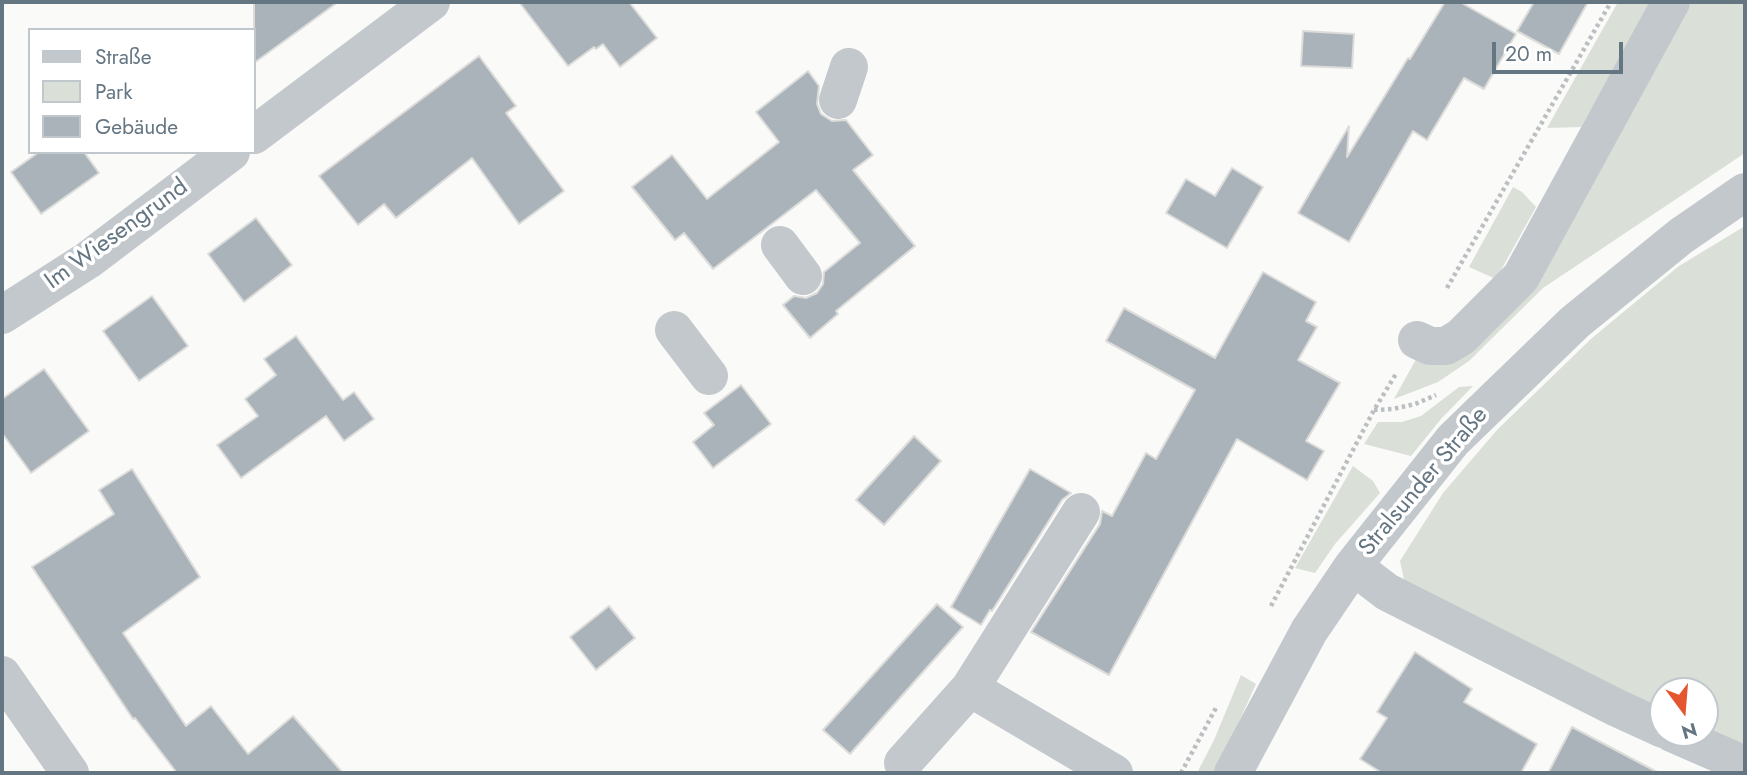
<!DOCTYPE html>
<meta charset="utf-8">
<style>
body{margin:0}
#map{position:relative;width:1747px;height:775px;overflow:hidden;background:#fafaf8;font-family:Jost,sans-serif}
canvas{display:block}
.frame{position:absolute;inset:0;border:4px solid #657683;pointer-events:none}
.legend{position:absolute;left:28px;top:28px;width:228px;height:126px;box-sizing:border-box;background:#fff;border:2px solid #c1c8cd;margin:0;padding:9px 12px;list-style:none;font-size:21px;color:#657683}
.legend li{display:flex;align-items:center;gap:14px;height:35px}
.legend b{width:35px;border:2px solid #c1c8cd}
.north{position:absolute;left:1649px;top:677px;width:70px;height:70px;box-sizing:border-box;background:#fff;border:2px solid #c1c8cd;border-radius:50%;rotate:164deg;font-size:19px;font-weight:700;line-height:28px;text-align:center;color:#657683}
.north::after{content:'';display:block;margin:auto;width:24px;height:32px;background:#e4572e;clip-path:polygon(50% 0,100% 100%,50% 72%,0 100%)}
.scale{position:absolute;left:1492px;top:42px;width:131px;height:32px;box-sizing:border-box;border:4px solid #657683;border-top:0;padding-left:9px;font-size:21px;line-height:24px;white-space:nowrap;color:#657683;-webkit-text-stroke:5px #fff;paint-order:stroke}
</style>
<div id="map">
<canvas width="1747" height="775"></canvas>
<div class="frame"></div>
<ul class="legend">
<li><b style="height:9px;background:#c3c8cc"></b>Straße</li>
<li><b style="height:19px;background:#dadfd7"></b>Park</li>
<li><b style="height:19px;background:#aab3b9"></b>Gebäude</li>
</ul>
<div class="north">N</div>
<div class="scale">20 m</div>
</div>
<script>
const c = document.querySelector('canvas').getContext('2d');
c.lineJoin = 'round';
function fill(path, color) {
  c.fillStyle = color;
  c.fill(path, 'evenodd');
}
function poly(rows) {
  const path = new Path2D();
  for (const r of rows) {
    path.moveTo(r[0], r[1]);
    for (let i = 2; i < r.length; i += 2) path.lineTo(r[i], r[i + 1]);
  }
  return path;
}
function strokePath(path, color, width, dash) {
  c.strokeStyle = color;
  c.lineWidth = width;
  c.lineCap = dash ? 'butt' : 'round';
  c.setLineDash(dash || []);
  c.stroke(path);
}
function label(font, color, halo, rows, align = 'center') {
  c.font = font + ' Jost,sans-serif';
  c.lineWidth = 7;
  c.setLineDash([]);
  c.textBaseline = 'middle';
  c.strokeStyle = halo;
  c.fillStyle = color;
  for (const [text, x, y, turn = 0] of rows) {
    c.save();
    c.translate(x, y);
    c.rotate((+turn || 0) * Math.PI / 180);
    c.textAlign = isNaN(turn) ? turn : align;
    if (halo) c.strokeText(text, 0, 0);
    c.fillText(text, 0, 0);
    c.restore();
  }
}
const green = poly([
 [1618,2,1651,2,1581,127,1547,128],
 [1687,2,1745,2,1745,153,1543,288,1469,361,1438,382,1394,399,1420,352,1460,354],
 [1513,187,1522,192,1536,207,1496,279,1469,267],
 [1745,226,1745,752,1705,733,1705,691,1663,691,1663,718,1406,589,1400,561,1443,493,1497,430,1592,338,1679,266],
 [1473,386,1441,419,1411,456,1364,444,1378,422,1402,422,1421,416,1459,387],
 [1353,466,1373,481,1380,493,1335,544,1315,573,1295,568],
 [1241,675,1256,684,1216,773,1197,773,1214,740]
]);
const building = poly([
 [254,2,338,2,254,63,254,2],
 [519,2,629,2,657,38,620,67,603,44,596,49,594,47,568,66,519,2],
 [1445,2,1460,2,1516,34,1484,89,1464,78,1427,140,1413,131,1349,242,1298,213,1349,126,1347,157,1408,58,1410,59,1445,2],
 [1534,2,1588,2,1559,54,1517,31,1534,2],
 [1303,31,1354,34,1352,68,1301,66,1303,31],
 [479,56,516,106,506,113,564,191,519,224,472,158,396,218,384,204,358,225,319,176,479,56],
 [808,71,819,86,817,104,821,114,832,121,846,120,873,155,853,170,915,246,836,311,838,314,810,338,783,305,794,296,806,298,817,293,823,284,824,272,860,243,816,190,713,269,684,233,675,240,632,187,672,155,707,199,779,142,756,112,808,71],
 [39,152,84,152,99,173,41,214,11,172,39,152],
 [1232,168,1263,187,1227,248,1166,213,1186,179,1215,196,1232,168],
 [256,218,292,265,244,302,208,254,256,218],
 [1263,272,1316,302,1306,321,1317,327,1298,360,1340,383,1306,441,1324,451,1307,480,1237,439,1109,675,1031,632,1100,524,1102,511,1112,516,1146,453,1156,459,1195,390,1106,341,1124,308,1215,358,1263,272],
 [152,296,188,346,139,381,103,331,152,296],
 [296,336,343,400,354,392,374,419,344,441,326,416,241,478,217,445,258,416,245,399,276,375,264,359,296,336],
 [44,369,89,431,31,473,2,433,2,399,44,369],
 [741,385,771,424,713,468,693,442,714,425,704,413,741,385],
 [914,436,941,461,884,525,856,500,914,436],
 [132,469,200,577,123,633,186,726,211,706,248,754,293,716,343,773,177,773,135,718,133,719,32,567,114,514,99,490,132,469],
 [1030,469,1071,493,1062,500,992,611,990,610,981,625,951,607,1030,469],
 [937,604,963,627,850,754,823,730,937,604],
 [609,606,635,638,596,670,570,637,609,606],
 [1415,652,1472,689,1464,702,1537,744,1521,773,1382,773,1360,759,1387,718,1377,712,1415,652],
 [1572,727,1659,773,1548,773,1572,727]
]);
const path = poly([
 [1447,288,1611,2],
 [1374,410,1393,409,1415,404,1436,395],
 [1271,606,1374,410,1396,374],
 [1181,773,1217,706]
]);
const minor = poly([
 [838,100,849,67],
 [254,135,431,2],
 [780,245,803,276],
 [2,315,88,260,231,152],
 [674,330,709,376],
 [1417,340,1430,346,1446,346,1461,337,1521,277,1671,2],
 [1353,566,1387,592,1617,708,1663,729],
 [2,675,70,773],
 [970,688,1114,773],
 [1672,733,1745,765],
 [903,763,970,688,1081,512],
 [1233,773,1309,631,1353,566,1453,440,1575,322,1681,236,1745,192]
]);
const streetNames = [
 ["Im Wiesengrund",117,235,-36],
 ["Stralsunder Straße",1424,482,-50]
];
fill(green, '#dadfd7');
fill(building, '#aab3b9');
strokePath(building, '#dcdcda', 2);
strokePath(path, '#bbbfc2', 4.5, [3.5, 3.5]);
strokePath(minor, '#c3c8cc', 38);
label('24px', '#657683', '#fff', streetNames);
</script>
